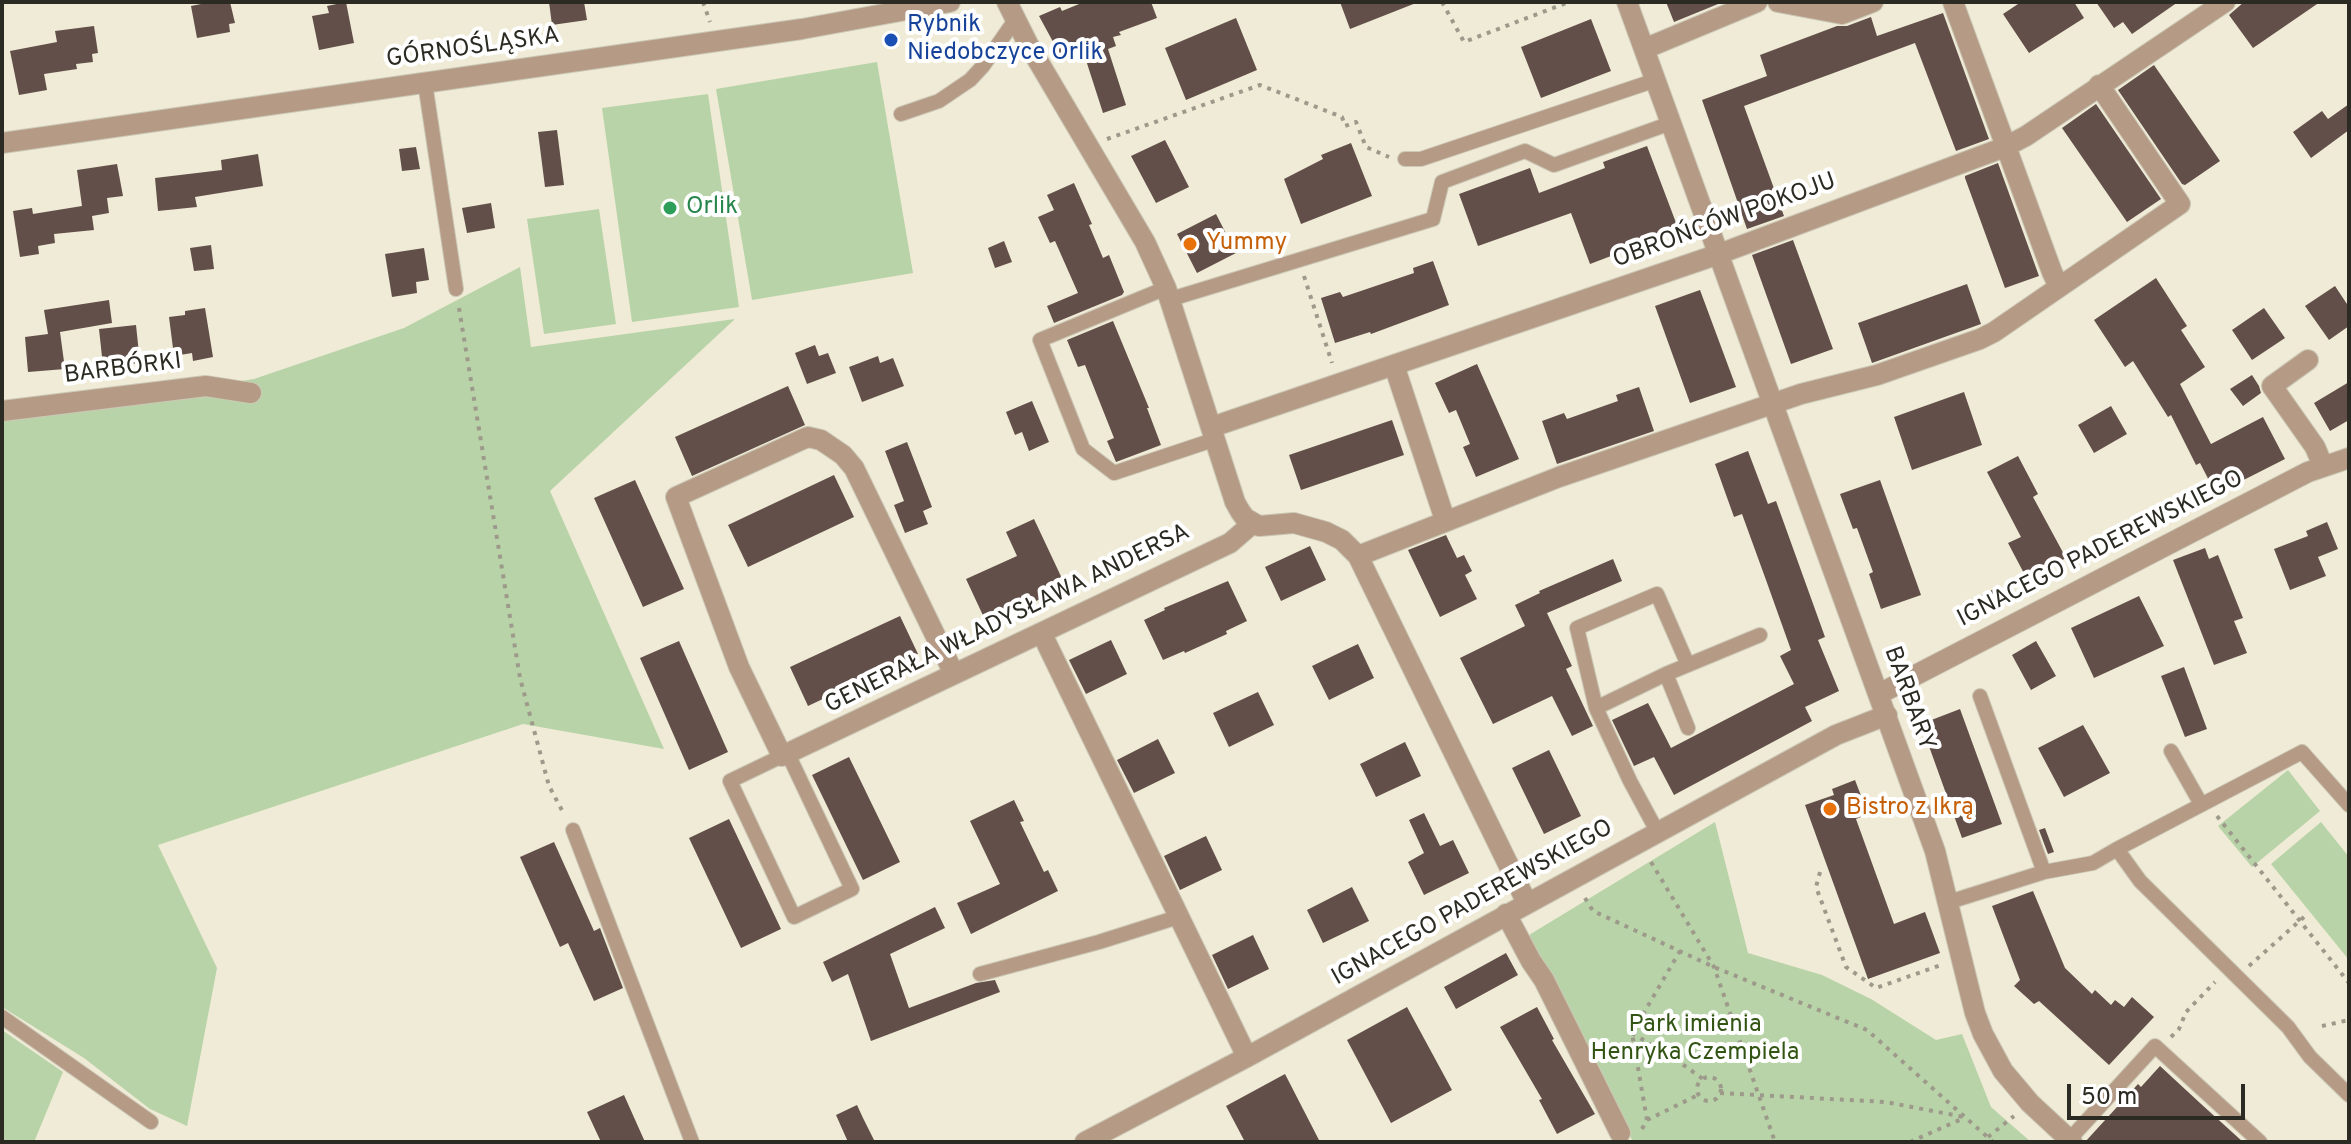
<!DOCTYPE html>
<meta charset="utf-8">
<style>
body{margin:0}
#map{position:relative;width:2351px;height:1144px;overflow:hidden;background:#efebd6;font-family:Overpass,sans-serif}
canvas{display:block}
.frame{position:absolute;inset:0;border:4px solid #2c2b23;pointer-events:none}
.scale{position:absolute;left:2067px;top:1084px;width:178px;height:36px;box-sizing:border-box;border:4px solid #2c2b23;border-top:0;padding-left:10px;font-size:24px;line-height:28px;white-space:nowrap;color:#2c2b23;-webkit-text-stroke:6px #fff;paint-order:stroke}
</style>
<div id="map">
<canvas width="2351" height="1144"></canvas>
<div class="frame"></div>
<div class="scale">50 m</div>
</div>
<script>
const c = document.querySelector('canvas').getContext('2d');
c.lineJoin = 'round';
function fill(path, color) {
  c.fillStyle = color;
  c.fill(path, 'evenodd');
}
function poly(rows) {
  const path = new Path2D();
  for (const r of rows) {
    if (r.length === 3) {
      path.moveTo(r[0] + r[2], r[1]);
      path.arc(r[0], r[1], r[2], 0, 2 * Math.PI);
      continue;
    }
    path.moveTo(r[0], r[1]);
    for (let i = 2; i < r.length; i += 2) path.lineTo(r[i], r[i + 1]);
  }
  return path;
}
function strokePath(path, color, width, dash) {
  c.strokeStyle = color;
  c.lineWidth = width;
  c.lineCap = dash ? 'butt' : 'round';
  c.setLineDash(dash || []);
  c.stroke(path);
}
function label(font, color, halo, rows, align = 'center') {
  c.font = font + ' Overpass,sans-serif';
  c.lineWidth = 8;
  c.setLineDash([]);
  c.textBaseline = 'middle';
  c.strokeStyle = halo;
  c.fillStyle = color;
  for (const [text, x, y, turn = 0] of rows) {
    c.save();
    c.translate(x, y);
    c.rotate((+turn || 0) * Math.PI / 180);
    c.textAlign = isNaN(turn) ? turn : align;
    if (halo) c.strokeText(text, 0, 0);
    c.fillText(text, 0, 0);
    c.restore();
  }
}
const green = poly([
 [877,62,913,273,752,300,716,89],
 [708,94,739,307,632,322,602,108],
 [599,209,616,324,544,334,527,219],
 [520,267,531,347,735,319,550,491,664,749,523,724,158,845,217,968,187,1126,150,1109,84,1058,2,1007,2,419,254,379,404,328],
 [2288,770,2320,811,2252,867,2218,826],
 [1715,822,1748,953,1822,975,1871,999,1936,1040,1962,1034,1991,1107,2031,1142,1633,1142,1529,935],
 [2321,822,2349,857,2349,960,2271,864],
 [2,1030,63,1072,34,1142,2,1142]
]);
const building = poly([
 [211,2,230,2,235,23,229,24,230,32,197,38,191,6],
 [346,2,354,43,319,50,312,16,329,13,327,6],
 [549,2,584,2,587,20,552,25],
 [1084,2,1151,2,1157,18,1119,32,1121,35,1113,37,1116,46,1108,49,1126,105,1103,113,1084,54,1064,62,1039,16,1060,7,1062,11],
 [1340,2,1416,2,1416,3,1350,29],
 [1666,2,1723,2,1674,22],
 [2021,2,2074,2,2084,18,2029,53,2003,14],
 [2096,2,2178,2,2132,34,2123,22,2114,28],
 [2244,2,2320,2,2253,48,2229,15],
 [1943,13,1989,139,1956,151,1915,43,1744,106,1784,216,1747,229,1702,100,1767,76,1760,55,1837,26,1847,26,1871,17,1877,36],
 [1236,18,1257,70,1186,100,1165,48],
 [1591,19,1611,71,1541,98,1521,47],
 [94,26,98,53,92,54,93,62,76,64,77,69,44,74,47,90,19,95,10,51,57,42,55,31],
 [2154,65,2220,161,2185,185,2182,184,2118,90],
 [2096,104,2161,199,2127,222,2062,128],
 [2349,104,2349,130,2311,158,2293,132,2322,111,2328,119],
 [557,130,564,185,545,187,538,132],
 [1165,140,1189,187,1156,203,1131,156],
 [1351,143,1372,196,1301,224,1284,179,1323,159,1321,155],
 [1647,146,1678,228,1610,253,1611,256,1590,264,1571,213,1478,246,1459,194,1530,168,1539,193,1605,168,1603,162],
 [416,147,420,169,402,171,399,149],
 [258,154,263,186,195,197,197,207,158,211,155,178,222,170,221,160],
 [1998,163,2039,276,2005,288,1965,178,1965,176],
 [117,164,123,196,107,198,109,213,92,216,94,230,54,234,55,243,38,246,39,254,20,257,13,211,32,208,33,214,82,206,77,170],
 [1074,183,1092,224,1089,225,1103,258,1109,255,1124,292,1122,295,1054,323,1047,306,1078,293,1055,241,1050,243,1038,217,1054,210,1047,195],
 [491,203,495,228,467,233,462,208],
 [1216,214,1236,253,1197,273,1177,234],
 [1793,240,1833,349,1791,364,1752,255],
 [1004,241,1012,262,995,268,988,248],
 [211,245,214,269,194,271,190,248],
 [424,248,429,280,416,282,417,293,392,297,385,254],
 [1433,261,1449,305,1371,334,1370,332,1335,343,1321,298,1340,292,1343,297,1414,273,1413,268],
 [2156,278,2187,326,2181,330,2205,367,2180,384,2211,444,2263,417,2285,459,2216,494,2200,463,2196,465,2171,415,2168,417,2133,361,2125,367,2094,320],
 [1967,284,1981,324,1872,363,1858,323],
 [2335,286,2349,307,2349,326,2329,340,2305,306],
 [1700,290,1736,387,1690,403,1655,306],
 [109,300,112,323,60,332,65,369,28,372,25,337,48,334,44,310],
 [205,308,213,357,193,361,192,353,174,356,169,317,185,315,185,311],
 [2264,308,2285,338,2252,360,2232,330],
 [1113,321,1149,408,1147,408,1161,445,1116,462,1107,441,1114,438,1085,365,1078,367,1067,340],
 [136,325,140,363,103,366,99,329],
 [815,345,819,356,828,353,836,373,807,384,795,353],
 [878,356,880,363,893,358,904,386,862,402,849,367],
 [1477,364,1519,459,1476,477,1463,447,1470,444,1456,410,1449,413,1435,383],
 [2252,375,2259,386,2261,393,2243,406,2230,389],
 [2349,382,2349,420,2330,431,2314,403],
 [788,386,805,425,692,476,675,437],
 [1639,387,1654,431,1557,464,1542,421,1564,413,1567,419,1618,401,1616,395],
 [1964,392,1982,445,1912,470,1894,417],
 [1032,401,1049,442,1029,451,1022,432,1015,435,1006,412],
 [2111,406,2127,434,2094,453,2078,425],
 [1392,420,1404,455,1301,490,1289,455],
 [907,442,932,507,923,511,928,524,905,533,894,505,904,501,885,451],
 [1748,451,1768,504,1776,501,1825,637,1818,640,1839,691,1805,707,1812,721,1674,795,1654,757,1634,766,1612,720,1648,703,1671,748,1794,684,1780,656,1791,650,1766,580,1742,514,1734,517,1715,464],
 [2018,456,2038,494,2033,497,2066,558,2027,579,2008,543,2021,537,1987,472],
 [834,475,854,517,748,567,728,525],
 [635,480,684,589,643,607,594,498],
 [1880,480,1921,595,1881,609,1869,574,1873,572,1857,528,1853,529,1840,494],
 [1034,519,1066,587,987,624,966,579,1017,556,1006,532],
 [2327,522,2338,549,2318,557,2326,576,2290,590,2274,549,2308,536,2306,531],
 [1446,535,1457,558,1464,555,1472,571,1465,575,1477,599,1440,617,1408,550],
 [1310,546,1326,580,1281,601,1265,567],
 [2205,548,2209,559,2218,555,2243,618,2234,621,2247,653,2214,665,2173,560],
 [1613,559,1622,581,1547,613,1572,666,1566,669,1593,726,1572,736,1552,696,1493,724,1460,658,1525,626,1515,605,1540,593,1539,591],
 [1228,581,1247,621,1226,631,1227,634,1185,653,1184,651,1163,660,1144,620,1165,610,1164,608],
 [1994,589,2001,606,1975,619,1967,602],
 [2139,596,2164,646,2094,678,2071,628],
 [900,616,918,654,808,706,790,667],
 [1111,640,1127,674,1086,694,1069,660],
 [679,641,728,752,689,770,640,658],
 [2036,641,2056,676,2031,690,2012,655],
 [1358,644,1374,678,1329,700,1312,666],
 [2184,667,2207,729,2185,737,2161,676],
 [1258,692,1274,725,1229,747,1213,713],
 [1960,709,2002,824,1962,838,1921,724],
 [2083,725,2110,773,2064,797,2038,748],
 [1158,739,1175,773,1134,793,1117,760],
 [1405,742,1421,776,1376,797,1360,764],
 [1549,750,1581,816,1544,834,1512,768],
 [849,757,900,862,863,880,812,775],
 [1855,780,1868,814,1856,819,1894,924,1925,912,1940,953,1868,979,1805,805,1834,795,1832,789],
 [1014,800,1024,821,1020,822,1044,872,1048,870,1058,891,971,934,957,903,1000,884,970,821],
 [1424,813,1440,846,1453,840,1469,873,1424,895,1408,862,1424,853,1409,820],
 [729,819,781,929,741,948,689,838],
 [2045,828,2054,852,2048,854,2039,830],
 [1206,836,1222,870,1180,890,1164,856],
 [554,842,594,931,600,928,623,988,594,1001,568,943,560,947,520,857],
 [1352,887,1369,921,1323,943,1307,910],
 [2033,891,2065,968,2092,994,2095,990,2111,1005,2115,1000,2124,1007,2132,997,2154,1017,2109,1065,2039,1001,2034,1004,2014,986,2020,980,1992,906],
 [935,907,945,928,890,954,909,1008,976,983,995,980,1000,992,871,1041,848,974,832,982,823,962],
 [1253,935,1269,969,1228,989,1212,955],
 [1506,953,1518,975,1456,1009,1444,987],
 [1407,1007,1452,1090,1391,1123,1347,1040],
 [1537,1007,1554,1039,1552,1040,1595,1114,1557,1134,1539,1100,1542,1099,1500,1027],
 [2160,1066,2200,1103,2243,1142,2085,1142,2138,1084,2141,1087],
 [1285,1074,1320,1142,1245,1142,1226,1106],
 [624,1095,645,1142,601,1142,587,1112],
 [857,1105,863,1118,875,1142,848,1142,836,1115]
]);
const path = poly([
 [703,2,710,22],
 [1442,2,1464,42,1569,2],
 [1107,139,1260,85,1342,117,1345,126,1356,122,1366,147,1389,157],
 [1304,276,1332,363],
 [459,308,520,678,549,786,564,814],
 [2217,816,2349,983],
 [1651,862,1714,967,1775,1142],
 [1820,872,1816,887,1846,967,1876,988,1941,965],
 [1585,898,1593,911,1714,967,1867,1030,1993,1142],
 [2249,966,2304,917],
 [2322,1026,2349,1020],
 [1632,1033,1675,1059,1703,1079],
 [2171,1037,2179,1029,2186,1012,2215,982],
 [1709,1089,12],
 [1720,1093,1886,1102,1964,1117],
 [1647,1120,1698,1095],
 [1642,1129,1647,1120,1632,1033,1680,951],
 [1988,1137,2014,1116],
 [1910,1142,1964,1118]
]);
const service = poly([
 [425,83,456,289],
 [901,114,939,101,970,80,983,66,1015,20],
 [1405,159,1421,159,1656,80],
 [1166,288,1040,340,1083,449,1114,473,1216,439],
 [1171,299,1433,219,1442,182,1525,151,1554,165,1671,123],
 [1980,696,2044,872],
 [1596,708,1666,674],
 [1688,728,1666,674,1760,635],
 [2171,751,2201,804],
 [782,756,730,781,794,917,852,889,788,754],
 [573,830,692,1142],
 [1658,833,1630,781,1596,708,1577,628,1657,594,1688,665],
 [2117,849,2140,881,2288,1027,2310,1057,2349,1095],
 [1949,902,2044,872,2093,863,2117,849,2302,752,2349,805],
 [980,974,1099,942,1178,917],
 [2,1017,151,1122],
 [2069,1140,2155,1046,2260,1142]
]);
const minor = poly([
 [1007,2,1028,44,1145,242,1166,288,1235,502,1240,511,1245,518,1259,526,1294,523,1326,532,1342,540,1358,556,1527,903],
 [1627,2,1935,851,1975,1013,1983,1034,2003,1071,2030,1103,2072,1142],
 [1778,2,1842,14,1873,2],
 [1953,2,2052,272,2059,287],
 [1644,49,1757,2],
 [2308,360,2272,386,2315,447,2323,466],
 [1394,365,1445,520],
 [2,411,206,386,251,393],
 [1212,427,1719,254,2005,147,2026,136,2225,2],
 [1358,556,1559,477,1801,394,1877,375,1980,339,1994,332,2180,204,2099,85],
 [1042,634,1247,1057],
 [954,674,854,468,843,455,821,440,808,437,801,440,676,497,739,667,782,756,1230,543,1252,524],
 [1879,694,2308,472,2349,458],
 [1506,914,1531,961,1544,980,1620,1133],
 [1085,1142,1247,1057,1836,735,1887,715]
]);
const tertiary = poly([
 [2,143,802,29,950,2]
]);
const markers = [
 [891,40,8,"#1a4fb4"],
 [670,208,8,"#2e9e5b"],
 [1190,244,8,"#e8710a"],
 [1830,809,8,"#e8710a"]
];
const transitNames = [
 ["Rybnik",907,26],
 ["Niedobczyce Orlik",907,54]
];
const streetNames = [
 ["GÓRNOŚLĄSKA",473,49,-8],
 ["OBROŃCÓW POKOJU",1725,222,-20],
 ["BARBÓRKI",123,370,-7],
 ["IGNACEGO PADEREWSKIEGO",2101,550,-27],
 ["GENERAŁA WŁADYSŁAWA ANDERSA",1008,620,-26],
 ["BARBARY",1908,699,70],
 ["IGNACEGO PADEREWSKIEGO",1473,904,-29]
];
const leisureNames = [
 ["Orlik",686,208]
];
const foodNames = [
 ["Yummy",1206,244],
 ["Bistro z Ikrą",1846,809]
];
const parkNames = [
 ["Park imienia",1695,1026],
 ["Henryka Czempiela",1695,1054]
];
fill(green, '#b8d3a7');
fill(building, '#624f49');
strokePath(service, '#ccc8b6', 16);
strokePath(minor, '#ccc8b6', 22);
strokePath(tertiary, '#ccc8b6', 22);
strokePath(path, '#9d9a8b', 4, [4, 6]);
strokePath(service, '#b59b86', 14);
strokePath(minor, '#b59b86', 20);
strokePath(tertiary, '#b59b86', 20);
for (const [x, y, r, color] of markers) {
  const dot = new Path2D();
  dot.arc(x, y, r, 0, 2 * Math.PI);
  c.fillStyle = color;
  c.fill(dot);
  strokePath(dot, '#fff', 3);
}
label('24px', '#164399', '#fff', transitNames, 'left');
label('24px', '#2c2b23', '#fff', streetNames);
label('24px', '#27864d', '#fff', leisureNames, 'left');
label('24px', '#c56008', '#fff', foodNames, 'left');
label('24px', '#335514', '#fff', parkNames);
</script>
